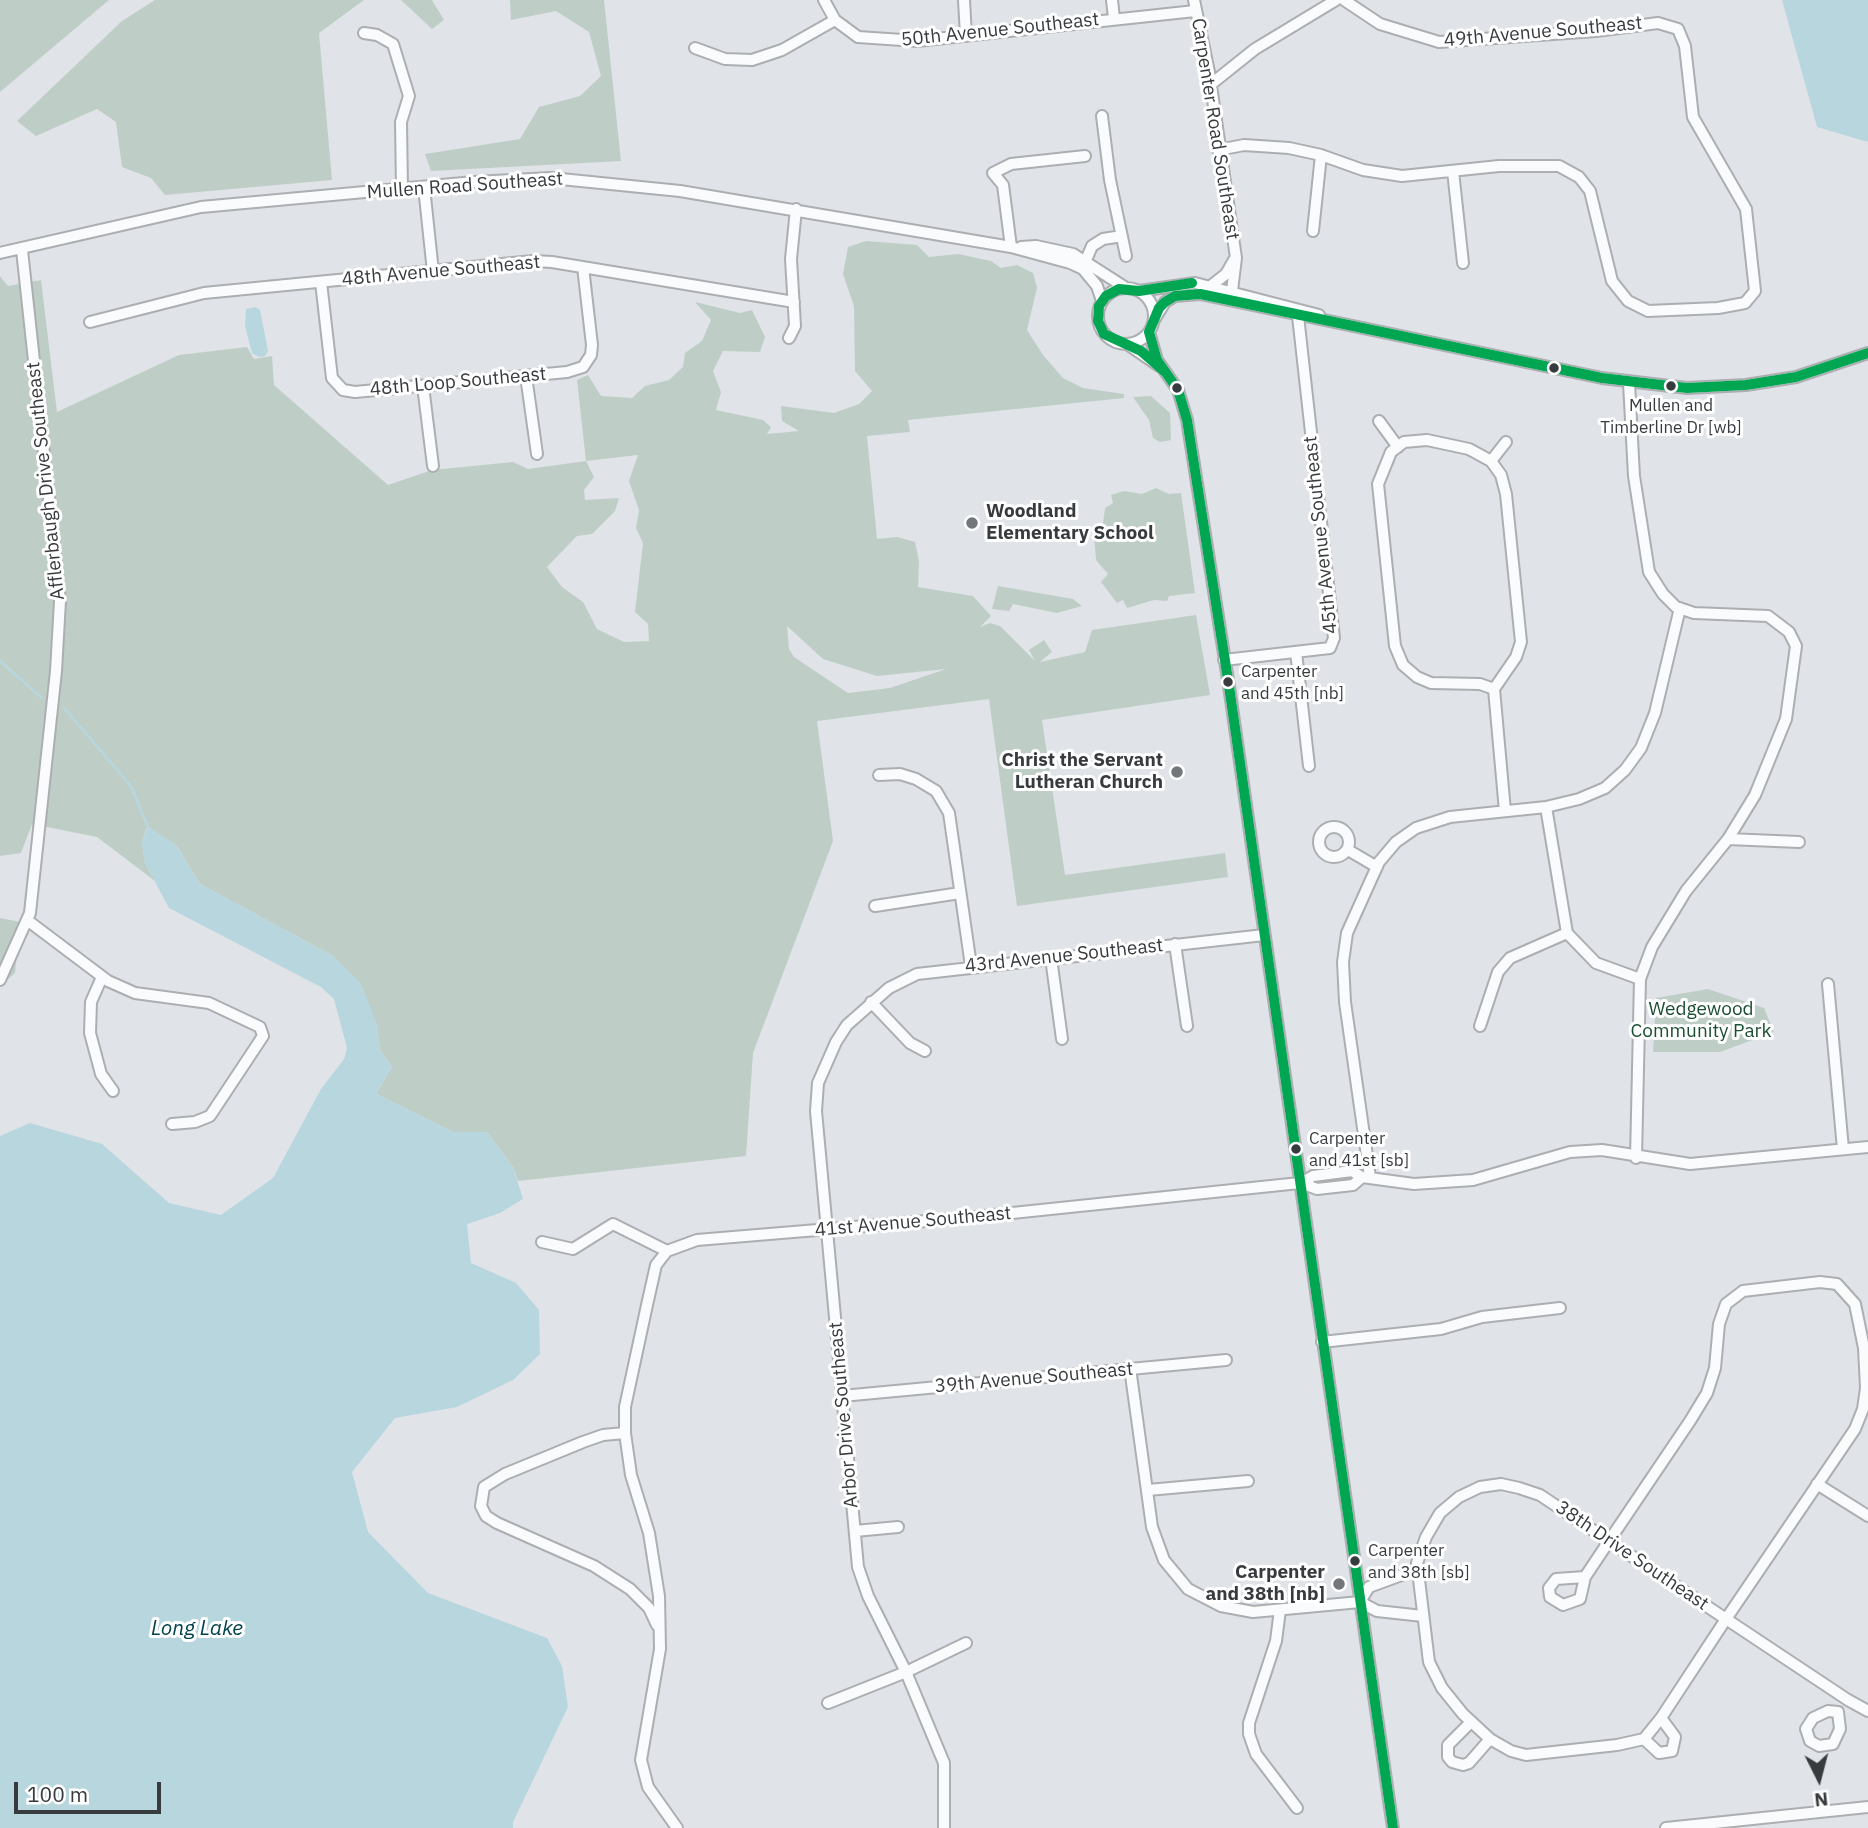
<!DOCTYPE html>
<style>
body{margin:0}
#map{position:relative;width:1868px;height:1828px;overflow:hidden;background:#e0e3e8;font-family:"IBM Plex Sans",sans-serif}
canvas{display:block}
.north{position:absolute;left:1784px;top:1744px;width:70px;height:70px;-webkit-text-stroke:5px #fff;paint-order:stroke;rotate:174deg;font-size:19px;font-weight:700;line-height:28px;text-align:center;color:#383b3e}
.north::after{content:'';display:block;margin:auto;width:24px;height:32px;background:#383b3e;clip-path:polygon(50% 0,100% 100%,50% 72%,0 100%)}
.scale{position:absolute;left:14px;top:1782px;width:147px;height:32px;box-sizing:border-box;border:4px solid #383b3e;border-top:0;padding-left:9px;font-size:21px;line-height:24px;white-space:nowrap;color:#383b3e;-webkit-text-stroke:5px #fff;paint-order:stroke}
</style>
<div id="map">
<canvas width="1868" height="1828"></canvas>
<div class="north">N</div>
<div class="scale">100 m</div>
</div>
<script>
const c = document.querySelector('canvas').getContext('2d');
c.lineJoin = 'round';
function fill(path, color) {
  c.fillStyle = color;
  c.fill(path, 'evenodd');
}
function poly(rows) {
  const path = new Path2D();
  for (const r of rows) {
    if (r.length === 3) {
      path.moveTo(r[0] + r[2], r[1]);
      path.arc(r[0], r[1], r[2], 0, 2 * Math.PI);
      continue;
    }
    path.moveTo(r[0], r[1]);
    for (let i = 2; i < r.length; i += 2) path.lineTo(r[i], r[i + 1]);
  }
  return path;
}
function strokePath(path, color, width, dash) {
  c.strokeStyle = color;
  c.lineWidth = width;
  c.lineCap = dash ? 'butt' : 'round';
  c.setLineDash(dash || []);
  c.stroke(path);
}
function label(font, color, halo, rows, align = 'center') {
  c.font = font + ' "IBM Plex Sans",sans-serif';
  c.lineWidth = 6;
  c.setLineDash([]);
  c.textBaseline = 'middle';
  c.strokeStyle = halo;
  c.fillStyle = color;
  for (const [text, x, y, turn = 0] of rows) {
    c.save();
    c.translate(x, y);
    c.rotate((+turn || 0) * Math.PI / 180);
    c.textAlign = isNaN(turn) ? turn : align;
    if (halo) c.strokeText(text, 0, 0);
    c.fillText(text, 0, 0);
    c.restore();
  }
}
const green = poly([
 [0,0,109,0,0,92],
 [155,0,364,0,319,33,332,180,165,195,151,178,122,167,116,122,97,109,36,136,17,121,122,21],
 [401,0,432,0,444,20,432,29],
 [510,0,604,0,621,161,431,171,425,154,520,139,539,107,580,96,601,76,589,32,556,11,511,20],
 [866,241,917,245,929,257,958,254,991,261,1001,268,1017,265,1033,273,1037,288,1027,330,1043,355,1063,378,1083,388,1124,394,1124,398,908,420,910,432,867,436,877,539,897,537,915,542,919,561,918,587,973,596,991,616,980,627,990,623,1000,626,1035,661,1029,650,1044,640,1052,652,1040,662,1085,652,1092,630,1196,615,1210,695,1042,720,1065,875,1225,853,1228,877,1017,906,989,699,817,721,833,841,753,1053,746,1156,518,1181,513,1167,487,1132,453,1132,376,1094,392,1067,380,1050,376,1022,333,956,200,884,176,845,147,827,142,841,145,863,155,881,97,837,32,824,21,853,0,856,0,276,8,286,41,280,57,412,179,355,247,347,254,359,272,356,274,385,388,485,432,470,513,462,528,469,586,461,577,380,588,375,601,396,632,398,645,386,669,380,683,367,685,353,702,341,711,320,695,302,740,313,752,310,765,337,760,352,723,351,713,371,721,392,716,410,763,420,771,427,767,434,799,431,782,421,781,406,834,413,859,404,872,391,855,371,854,306,843,274,848,247],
 [638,455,629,481,639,510,636,528,643,543,635,612,648,624,649,641,624,642,597,629,583,602,562,587,547,567,577,536,592,534,615,511,619,498,585,500,584,490,594,477,586,461],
 [787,626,823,659,877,676,946,669,890,688,848,693,794,657,789,649],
 [1151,396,1170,413,1171,440,1160,442,1153,438,1149,420,1133,397],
 [1156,488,1169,494,1181,493,1195,593,1169,596,1167,601,1154,600,1127,608,1123,600,1117,603,1101,582,1108,574,1096,560,1094,534,1103,524,1105,508,1113,503,1111,495,1124,491,1142,494],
 [998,586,1073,599,1082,606,1057,613,1013,604,1009,611,992,609],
 [0,918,20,922,15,973,0,986],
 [1708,989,1764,1008,1774,1032,1720,1052,1653,1052,1656,998]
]);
const water = poly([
 [1782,0,1868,0,1868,142,1817,127],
 [255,307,260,310,268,351,265,356,259,357,252,353,245,326,246,309],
 [148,826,176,845,200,884,333,956,361,983,376,1022,380,1050,392,1067,376,1094,453,1132,487,1132,513,1167,523,1199,500,1213,467,1224,471,1263,516,1283,539,1310,540,1354,513,1380,457,1407,395,1418,352,1472,368,1532,428,1593,547,1638,562,1666,568,1707,513,1822,513,1828,0,1828,0,1136,30,1123,102,1144,169,1203,221,1215,273,1178,321,1089,344,1059,347,1048,334,999,321,987,169,908,145,863,142,841]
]);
const stream = poly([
 [0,661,42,698],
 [64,708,131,786,148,827]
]);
const minor = poly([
 [824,0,835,20],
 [964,0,966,36],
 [1112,0,1114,18],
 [1194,0,1209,72,1236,258,1232,291,1215,294],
 [364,33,377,35,393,44,409,96,401,122,402,189],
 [695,48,725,59,752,60,782,50,835,20,858,37,917,41,1195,11],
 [1210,85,1255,49,1336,0],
 [1102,116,1110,180,1126,256],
 [1218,150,1244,145,1289,148,1321,155,1363,170,1402,176,1499,166,1559,166,1579,177,1590,191,1612,281,1628,301,1648,311,1718,308,1745,303,1755,291,1746,209,1693,117,1685,46,1678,29,1658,23,1596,31,1439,42,1380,24,1344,0],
 [1453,171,1463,263],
 [424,187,433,272],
 [1313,231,1321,155],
 [1011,247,1003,185,993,173,1011,164,1085,156],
 [1021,247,1036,246,1073,254,1126,288],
 [0,253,201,207,474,182,551,178,680,191,1011,247,1070,263,1083,269,1097,286,1102,301],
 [1086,260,1092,246,1103,239,1122,236],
 [321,282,332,378,343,390,355,392,567,372,583,367,591,355,592,345,583,267],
 [1212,285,1226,274,1234,260],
 [1126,316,28],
 [1139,291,1195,283,1319,315],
 [1154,320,1165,302,1175,296,1200,294,1602,378,1687,388,1746,385,1796,377,1868,353],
 [90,322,204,293,533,261,552,262,794,302],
 [1149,332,1157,360,1178,390,1187,420,1229,686,1393,1828],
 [789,338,795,326,791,259,796,209],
 [1127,344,1159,366],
 [526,376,537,454],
 [1629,383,1634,476,1649,572,1663,594,1676,607,1694,613,1768,616,1789,632,1796,646,1786,719,1755,795,1728,839,1686,891,1652,947,1640,979,1636,1158],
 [423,386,433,466],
 [1379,421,1398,447],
 [1491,461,1506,442],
 [1296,652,1309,766],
 [1224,660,1330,648,1334,638,1298,316],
 [1494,689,1480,684,1431,683,1417,677,1403,665,1395,646,1378,484,1391,452,1404,442,1427,440,1469,449,1491,461,1501,475,1506,494,1521,642,1516,657,1494,689,1505,811],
 [879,775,900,774,916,779,936,791,949,813,971,966],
 [1546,807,1567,933,1596,963,1640,979],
 [1334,842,15],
 [1728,839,1799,842],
 [1348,850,1377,867],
 [875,906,960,893],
 [27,920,108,981,135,993,209,1003,260,1027,263,1036,210,1116,195,1122,172,1124],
 [1175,944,1187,1026],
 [1051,958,1062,1039],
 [102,977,91,1002,90,1033,101,1074,113,1091],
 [0,980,30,913,56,671,60,601,22,250],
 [1828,984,1843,1149],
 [871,1002,910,1043,925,1051],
 [1480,1026,1498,972,1510,958,1567,933],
 [1370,1177,1345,1002,1343,962,1347,933,1379,862,1396,842,1416,828,1450,817,1546,807,1579,799,1605,788,1625,770,1641,748,1655,713,1680,608],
 [1301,1183,1317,1189,1353,1185,1362,1177],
 [542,1242,573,1249,613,1224,667,1251,697,1240,974,1217,1290,1184,1301,1183,1313,1176,1352,1171,1362,1177,1414,1184,1473,1180,1570,1152,1602,1150,1690,1164,1868,1147],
 [667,1251,656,1265,647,1305,625,1407,625,1433,631,1475,649,1533,659,1596,660,1649,641,1760,648,1787,677,1828],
 [1322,1342,1441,1329,1482,1317,1560,1308],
 [1130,1368,1152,1527,1164,1560,1188,1589,1221,1606,1253,1612,1360,1602,1377,1611,1423,1616],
 [842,1396,1226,1360],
 [625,1433,603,1435,583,1442,505,1474,484,1487,481,1506,486,1516,497,1523,594,1566,630,1589,649,1608,657,1625],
 [1817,1484,1868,1516],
 [1148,1490,1248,1481],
 [855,1531,898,1527],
 [1585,1577,1556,1579,1549,1588,1550,1597,1563,1605,1580,1599,1585,1577,1609,1541,1690,1421,1707,1393,1715,1368,1719,1324,1726,1304,1743,1291,1820,1282,1837,1284,1855,1304,1864,1348,1866,1388,1863,1409,1855,1429,1726,1619,1661,1718,1644,1739,1617,1745,1526,1755,1511,1751,1490,1739,1463,1714,1442,1688,1429,1662,1417,1563,1426,1537,1440,1513,1459,1497,1480,1487,1501,1484,1519,1488,1540,1495,1726,1619,1848,1700,1868,1711],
 [1360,1602,1369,1587,1418,1569],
 [1280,1610,1276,1641,1249,1723,1249,1734,1256,1754,1297,1808],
 [828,1703,906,1672,966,1643],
 [1828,1711,1838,1712,1840,1729,1833,1744,1819,1746,1810,1741,1806,1729,1813,1718,1828,1711],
 [1471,1722,1448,1745,1448,1757,1452,1762,1463,1765,1469,1763,1490,1739],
 [1644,1739,1659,1753,1672,1751,1675,1737,1661,1718],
 [944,1828,944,1763,906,1672,868,1596,858,1567,816,1111,818,1083,836,1042,847,1025,889,988,917,974,1264,935],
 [1666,1828,1868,1807]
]);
const bus1 = poly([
 [1164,371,1141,351,1104,334,1098,321,1099,306,1106,296,1119,289,1139,291,1192,283],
 [1393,1828,1229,686,1187,420,1178,390,1157,360,1149,332,1159,308,1165,302,1175,296,1200,294,1602,378,1687,388,1746,385,1796,377,1868,353]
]);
const markers = [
 [1554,368,6,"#383b3e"],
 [1671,386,6,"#383b3e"],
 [1177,388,6,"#383b3e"],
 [972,523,7,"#73767a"],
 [1228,682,6,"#383b3e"],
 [1177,772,7,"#73767a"],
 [1296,1149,6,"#383b3e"],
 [1355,1561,6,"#383b3e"],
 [1339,1584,7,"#73767a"]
];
const busNames = [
 ["Mullen and",1671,406,"center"],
 ["Timberline Dr [wb]",1671,428,"center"],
 ["Carpenter",1241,672],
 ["and 45th [nb]",1241,694],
 ["Carpenter",1309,1139],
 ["and 41st [sb]",1309,1161],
 ["Carpenter",1368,1551],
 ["and 38th [sb]",1368,1573]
];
const streetNames = [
 ["50th Avenue Southeast",1000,30,-6],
 ["49th Avenue Southeast",1543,32,-5],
 ["Carpenter Road Southeast",1215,129,81],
 ["Mullen Road Southeast",465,186,-4],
 ["48th Avenue Southeast",441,271,-5],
 ["48th Loop Southeast",458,382,-5],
 ["Afflerbaugh Drive Southeast",46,481,-96],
 ["45th Avenue Southeast",1321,535,-96],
 ["43rd Avenue Southeast",1064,956,-6],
 ["41st Avenue Southeast",913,1222,-5],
 ["39th Avenue Southeast",1034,1378,-5],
 ["Arbor Drive Southeast",844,1415,-95],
 ["38th Drive Southeast",1632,1556,34]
];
const poiNames = [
 ["Woodland",986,512,"left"],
 ["Elementary School",986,534,"left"],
 ["Christ the Servant",1163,761],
 ["Lutheran Church",1163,783],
 ["Carpenter",1325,1573],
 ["and 38th [nb]",1325,1595]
];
const parkNames = [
 ["Wedgewood",1701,1010],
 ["Community Park",1701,1032]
];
const waterNames = [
 ["Long Lake",197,1629]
];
fill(green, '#becec6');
fill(water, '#b8d6de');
strokePath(stream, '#b8d6de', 2.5);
strokePath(minor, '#acaeb2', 14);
strokePath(minor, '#fafbfc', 10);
strokePath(bus1, '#00a651', 10);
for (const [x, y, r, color] of markers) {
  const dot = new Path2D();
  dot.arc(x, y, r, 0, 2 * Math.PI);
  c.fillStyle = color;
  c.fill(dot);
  strokePath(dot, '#fff', 2.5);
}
label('17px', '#383b3e', '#fff', busNames, 'left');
label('19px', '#383b3e', '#fff', streetNames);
label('bold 19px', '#383b3e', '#fff', poiNames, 'right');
label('19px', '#1a4f32', '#fff', parkNames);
label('italic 21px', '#01424d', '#fff', waterNames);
</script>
